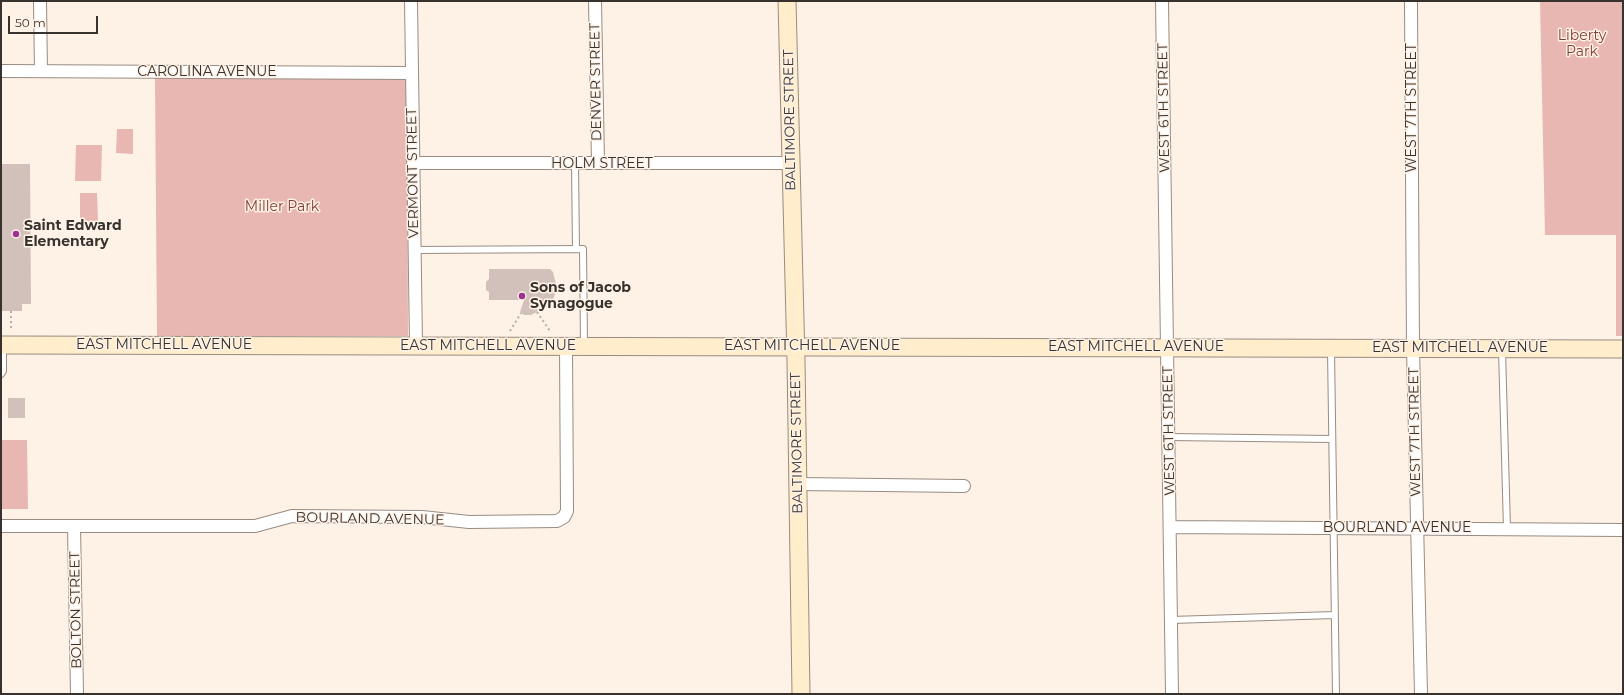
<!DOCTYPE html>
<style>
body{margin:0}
#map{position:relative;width:1624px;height:695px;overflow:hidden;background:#fef1e6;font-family:Montserrat,sans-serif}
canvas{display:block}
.frame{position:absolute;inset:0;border:2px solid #37322e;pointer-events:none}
.scale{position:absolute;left:8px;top:16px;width:90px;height:18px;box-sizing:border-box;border:2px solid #37322e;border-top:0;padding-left:5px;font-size:12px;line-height:14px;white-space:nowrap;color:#37322e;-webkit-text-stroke:3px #fef1e6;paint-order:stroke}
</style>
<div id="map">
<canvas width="1624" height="695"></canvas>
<div class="frame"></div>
<div class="scale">50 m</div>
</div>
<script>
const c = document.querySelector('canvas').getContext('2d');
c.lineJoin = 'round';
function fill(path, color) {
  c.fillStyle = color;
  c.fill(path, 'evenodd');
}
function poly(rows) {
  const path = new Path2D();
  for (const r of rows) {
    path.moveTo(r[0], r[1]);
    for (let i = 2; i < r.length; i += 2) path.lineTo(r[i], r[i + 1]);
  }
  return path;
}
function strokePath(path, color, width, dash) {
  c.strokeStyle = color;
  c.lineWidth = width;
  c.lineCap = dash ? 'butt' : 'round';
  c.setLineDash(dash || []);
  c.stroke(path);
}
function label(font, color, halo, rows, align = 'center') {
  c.font = font + ' Montserrat,sans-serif';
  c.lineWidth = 3;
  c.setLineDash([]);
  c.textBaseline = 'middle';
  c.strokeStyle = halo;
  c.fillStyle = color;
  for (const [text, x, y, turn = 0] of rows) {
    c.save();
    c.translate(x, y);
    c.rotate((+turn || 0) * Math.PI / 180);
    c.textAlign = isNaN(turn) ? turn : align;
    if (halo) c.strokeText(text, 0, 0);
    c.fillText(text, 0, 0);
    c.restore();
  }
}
const green = poly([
 [1540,1,1623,1,1623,336,1616,336,1616,235,1545,235],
 [155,78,407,79,408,336,157,336],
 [117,129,133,129,133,154,116,153],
 [76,145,102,145,101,181,75,181],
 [80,193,97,193,98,221,80,222],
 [1,440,27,440,28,509,1,509]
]);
const building = poly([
 [1,164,30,164,31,304,22,304,22,311,1,311],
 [489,269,550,269,553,272,557,288,553,300,542,301,537,312,531,315,524,315,520,312,524,300,489,300,489,292,486,290,486,282,489,279],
 [8,398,25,398,25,418,8,418]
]);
const path = poly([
 [11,311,11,330],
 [537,312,550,331],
 [510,331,521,313]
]);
const lane = poly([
 [575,164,576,249],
 [414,250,583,249,584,344],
 [1331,350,1336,694],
 [1502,350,1507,529],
 [1,374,3,371,3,346],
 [1169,437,1332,439],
 [1171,620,1335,615]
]);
const street = poly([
 [40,1,41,71],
 [411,1,416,345],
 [595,1,598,163],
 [1162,1,1172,694],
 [1411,1,1413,348,1421,694],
 [1,71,412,73],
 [413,163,791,163],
 [798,484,964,486],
 [1,526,255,526,292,516,422,517,469,522,557,521,564,517,567,511,566,346],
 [74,526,77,694],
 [1171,527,1623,530]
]);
const secondary = poly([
 [787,1,796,361,801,694],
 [1,345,1623,349]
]);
const markers = [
 [16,234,4,"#9d3192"],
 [522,296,4,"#9d3192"]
];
const parkNames = [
 ["Liberty",1582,36],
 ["Park",1582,52],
 ["Miller Park",282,207]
];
const streetNames = [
 ["CAROLINA AVENUE",207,72],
 ["DENVER STREET",596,82,-91],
 ["WEST 6TH STREET",1164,108,-91],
 ["WEST 7TH STREET",1412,108,-90],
 ["BALTIMORE STREET",790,120,-91],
 ["HOLM STREET",602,164],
 ["VERMONT STREET",413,173,-91],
 ["EAST MITCHELL AVENUE",164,345],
 ["EAST MITCHELL AVENUE",488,346],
 ["EAST MITCHELL AVENUE",812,346],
 ["EAST MITCHELL AVENUE",1136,347],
 ["EAST MITCHELL AVENUE",1460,348],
 ["WEST 6TH STREET",1169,431,-91],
 ["WEST 7TH STREET",1415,432,-91],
 ["BALTIMORE STREET",797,443,-91],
 ["BOURLAND AVENUE",370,519,1],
 ["BOURLAND AVENUE",1397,528],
 ["BOLTON STREET",76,610,-91]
];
const poiNames = [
 ["Saint Edward",24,226],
 ["Elementary",24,242],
 ["Sons of Jacob",530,288],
 ["Synagogue",530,304]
];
fill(green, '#e9b7b1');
fill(building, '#d2c1ba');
strokePath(lane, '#988c82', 8);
strokePath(street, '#988c82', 14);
strokePath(secondary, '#988c82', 19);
strokePath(path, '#b8aea5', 2, [2, 3]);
strokePath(lane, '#fff', 6);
strokePath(street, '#fff', 12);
strokePath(secondary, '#ffedcb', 17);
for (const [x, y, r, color] of markers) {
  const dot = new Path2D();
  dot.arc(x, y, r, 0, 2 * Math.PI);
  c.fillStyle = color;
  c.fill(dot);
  strokePath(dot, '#fef1e6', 1.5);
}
label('14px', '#823c36', '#fef1e6', parkNames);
label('14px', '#37322e', '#fef1e6', streetNames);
label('bold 14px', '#37322e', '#fef1e6', poiNames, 'left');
</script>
